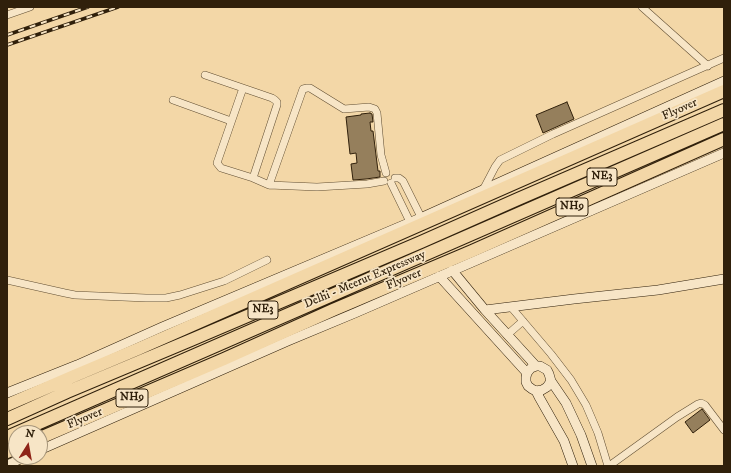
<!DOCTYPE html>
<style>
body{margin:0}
#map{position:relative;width:731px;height:473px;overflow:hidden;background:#f3d7a7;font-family:"IM FELL DW Pica",serif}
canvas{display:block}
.frame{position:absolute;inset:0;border:8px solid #30200b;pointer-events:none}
.north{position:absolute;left:8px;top:425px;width:40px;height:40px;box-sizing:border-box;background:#f7e5c6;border:1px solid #a7967b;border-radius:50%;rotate:11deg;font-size:11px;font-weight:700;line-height:16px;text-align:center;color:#30200b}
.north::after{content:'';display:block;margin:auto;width:14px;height:18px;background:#8f2418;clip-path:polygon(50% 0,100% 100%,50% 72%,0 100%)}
</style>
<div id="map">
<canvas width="731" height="473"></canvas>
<div class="frame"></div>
<div class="north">N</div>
</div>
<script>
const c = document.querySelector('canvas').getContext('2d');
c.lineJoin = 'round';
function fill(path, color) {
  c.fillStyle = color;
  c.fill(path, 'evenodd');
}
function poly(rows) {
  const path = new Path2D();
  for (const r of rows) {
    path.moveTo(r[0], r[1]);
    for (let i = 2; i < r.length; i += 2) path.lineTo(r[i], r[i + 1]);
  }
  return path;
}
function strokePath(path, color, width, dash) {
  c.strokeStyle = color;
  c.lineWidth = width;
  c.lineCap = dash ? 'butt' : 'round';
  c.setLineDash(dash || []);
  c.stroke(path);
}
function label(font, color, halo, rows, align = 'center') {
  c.font = font + ' "IM FELL DW Pica",serif';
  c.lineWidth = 3.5;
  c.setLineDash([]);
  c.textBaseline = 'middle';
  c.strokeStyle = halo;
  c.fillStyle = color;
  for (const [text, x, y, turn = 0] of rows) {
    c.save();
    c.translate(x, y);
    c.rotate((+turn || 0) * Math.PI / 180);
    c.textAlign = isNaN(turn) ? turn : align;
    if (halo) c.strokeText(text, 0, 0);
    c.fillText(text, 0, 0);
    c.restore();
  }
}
const building = poly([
 [567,102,574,119,543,133,536,115,567,102],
 [370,113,372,114,373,122,370,122,371,131,373,131,378,171,380,171,380,177,366,179,353,180,351,164,357,163,356,153,350,154,346,117,361,115,361,114,370,113],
 [702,409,710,420,693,433,685,422,702,409]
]);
const street = poly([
 [642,7,708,66],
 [7,15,30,7],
 [205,75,272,98,275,100,277,102,277,105,253,178],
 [243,88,217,163,221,168,253,178,269,185],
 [173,100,231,121],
 [395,178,399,178,403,181,421,217],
 [384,181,367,184,317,187,269,185,303,89,307,88,310,88,344,109,369,107,375,109,377,113,381,155,386,173],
 [391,183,410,222],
 [484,188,495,167,500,160,553,134,724,58],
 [7,280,65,293,75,295,146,298,166,298,180,295,224,281,267,260],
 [511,307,551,354,571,380,586,405,598,433,608,466],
 [507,335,523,321],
 [609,466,677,417,698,404,701,403,705,405,724,430]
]);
const secondary = poly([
 [452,270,485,310,536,366],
 [439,276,527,373],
 [485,310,574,299,658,290,724,279],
 [551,381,547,387,542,390,536,391,532,389,528,386,526,382,526,377,527,373,531,368,536,366,540,366,547,370,549,374,551,381,566,403,581,435,592,466],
 [536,391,539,397,564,441,573,466],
 [7,393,77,365,162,327,418,219,724,81],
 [40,450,288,341,355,313,724,153],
 [7,465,25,457]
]);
const highway = poly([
 [7,405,74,376,138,349,724,91],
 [7,419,67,392,191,340,421,242,518,199,724,110],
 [7,437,724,124],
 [40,438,224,359,333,310,472,251,724,139],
 [7,452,16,448]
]);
const rail = poly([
 [7,35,88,7],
 [7,45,118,7]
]);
const shields = [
 [602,177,30],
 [572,207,32],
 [263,310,30],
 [132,398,32]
];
const shieldNames = [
 ["NE3",602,177],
 ["NH9",572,207],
 ["NE3",263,310],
 ["NH9",132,398]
];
const streetNames = [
 ["Flyover",680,110,-24],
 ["Delhi - Meerut Expressway",365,280,-23],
 ["Flyover",404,280,-23],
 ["Flyover",85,419,-23]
];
fill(building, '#957f5c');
strokePath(building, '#30200b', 1);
strokePath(street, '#614e32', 8);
strokePath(secondary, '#30200b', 10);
strokePath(highway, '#30200b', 14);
strokePath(street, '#f7e5c6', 7);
strokePath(secondary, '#f7e5c6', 9);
strokePath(highway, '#f3d7a7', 12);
strokePath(rail, '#30200b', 3.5);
strokePath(rail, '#f7e5c6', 2, [6]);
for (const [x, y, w] of shields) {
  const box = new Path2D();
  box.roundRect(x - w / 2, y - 9, w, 18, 3);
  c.fillStyle = '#f7e5c6';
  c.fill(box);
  strokePath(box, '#30200b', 1);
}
label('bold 11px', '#30200b', null, shieldNames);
label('12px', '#30200b', '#f7e5c6', streetNames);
</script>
